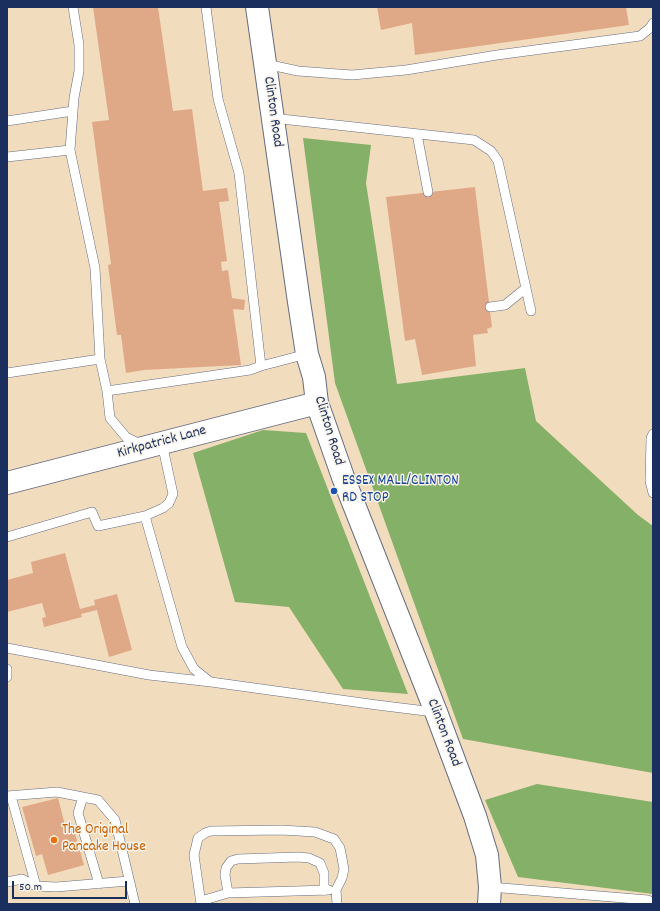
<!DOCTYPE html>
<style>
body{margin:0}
#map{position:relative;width:660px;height:911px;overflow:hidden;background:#f2dcbe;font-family:Dekko,sans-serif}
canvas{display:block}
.frame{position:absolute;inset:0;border:8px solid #1b2f5e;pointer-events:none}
.scale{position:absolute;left:12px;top:881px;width:115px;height:18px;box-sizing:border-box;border:2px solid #1b2f5e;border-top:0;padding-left:5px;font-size:12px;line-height:14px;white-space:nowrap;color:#1b2f5e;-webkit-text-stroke:3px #f7f3e8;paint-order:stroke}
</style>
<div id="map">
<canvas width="660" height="911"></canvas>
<div class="frame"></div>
<div class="scale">50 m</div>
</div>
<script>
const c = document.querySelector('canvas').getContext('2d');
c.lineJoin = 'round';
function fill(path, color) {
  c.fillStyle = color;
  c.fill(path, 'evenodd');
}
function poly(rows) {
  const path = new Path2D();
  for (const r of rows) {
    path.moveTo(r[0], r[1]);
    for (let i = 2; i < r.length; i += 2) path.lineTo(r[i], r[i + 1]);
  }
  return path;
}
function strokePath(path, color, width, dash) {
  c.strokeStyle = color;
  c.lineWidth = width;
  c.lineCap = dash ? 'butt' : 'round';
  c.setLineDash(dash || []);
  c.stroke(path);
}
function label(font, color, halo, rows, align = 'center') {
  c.font = font + ' Dekko,sans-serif';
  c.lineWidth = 3;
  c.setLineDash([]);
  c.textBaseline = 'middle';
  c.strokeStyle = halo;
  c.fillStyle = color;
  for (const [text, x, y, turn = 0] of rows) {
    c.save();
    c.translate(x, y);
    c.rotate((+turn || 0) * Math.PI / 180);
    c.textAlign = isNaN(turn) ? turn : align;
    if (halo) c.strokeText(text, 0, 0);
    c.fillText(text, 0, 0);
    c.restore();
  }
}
const forest = poly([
 [303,138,371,145,366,183,397,384,525,368,536,421,638,515,653,526,653,773,463,739,335,383],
 [263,430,306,433,408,694,343,689,289,607,235,602,193,453],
 [537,784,653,802,653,894,518,877,485,800]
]);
const building = poly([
 [93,7,158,7,173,111,192,109,203,191,227,188,229,201,219,202,227,261,221,262,222,271,228,270,232,298,245,300,244,310,233,309,241,365,144,370,126,373,121,335,117,335,108,265,111,264,92,122,109,120],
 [377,7,626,7,629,25,415,55,412,23,381,30],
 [475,187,492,327,487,329,488,333,473,335,476,366,422,375,415,339,405,341,386,197],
 [65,553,80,609,95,605,94,600,117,594,132,650,109,657,97,610,81,614,82,617,44,627,42,618,46,617,42,603,7,612,7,580,33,573,31,562],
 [58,798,65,825,72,823,84,865,48,875,42,854,36,856,22,807]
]);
const service = poly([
 [206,7,218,99,239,173,261,366],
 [266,64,298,71,352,75,406,70,497,55,640,36,650,28,653,23],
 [272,118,474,140,491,151,498,161,531,311],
 [7,121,73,111],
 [417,134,428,192],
 [70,150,95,268,100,359],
 [7,157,70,150,74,98,79,71,79,45,73,7],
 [490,307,505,305,526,288],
 [7,373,100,359,107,391,110,418,126,437,142,445],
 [107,391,250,370,261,366,307,354],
 [653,434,651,438,650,481,653,493],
 [145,516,182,647,194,669,209,681],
 [7,537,92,512,98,526,145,516,163,508,169,503,173,494,162,443],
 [7,648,149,675,211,682,377,705,434,712],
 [7,669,7,677],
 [7,796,57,792,98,800,115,820,135,904],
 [11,796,36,886],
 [83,797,78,813,99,884],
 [7,882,22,879,36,886,56,887,129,881],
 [490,887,648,900,653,903],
 [228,893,225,875,226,868,231,861,238,859,298,857,309,858,320,863,324,873,324,891],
 [201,901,228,893,329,890],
 [201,904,194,855,198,838,205,833,211,831,281,830,315,832,334,839,340,848,344,869,342,878,336,890,337,904]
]);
const tertiary = poly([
 [257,7,299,302,307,354,314,377,317,403,343,477,436,712,475,816,487,855,490,887,489,904],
 [7,483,317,403]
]);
const markers = [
 [334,491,4,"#1a4fb4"],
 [54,840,4,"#e8710a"]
];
const streetNames = [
 ["Clinton Road",272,112,82],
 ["Clinton Road",328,431,73],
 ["Kirkpatrick Lane",162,443,-15],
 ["Clinton Road",443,733,69]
];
const transitNames = [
 ["ESSEX MALL/CLINTON",342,482],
 ["RD STOP",342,499]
];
const foodNames = [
 ["The Original",62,831],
 ["Pancake House",62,848]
];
fill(forest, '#85b068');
fill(building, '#dfa988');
strokePath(service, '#666c80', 10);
strokePath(tertiary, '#666c80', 24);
strokePath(service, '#fff', 9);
strokePath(tertiary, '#fff', 22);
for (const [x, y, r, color] of markers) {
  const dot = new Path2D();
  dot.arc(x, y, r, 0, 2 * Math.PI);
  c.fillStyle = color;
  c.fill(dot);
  strokePath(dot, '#f7f3e8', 1.5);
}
label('15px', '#1b2f5e', '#f7f3e8', streetNames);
label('15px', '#164399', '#f7f3e8', transitNames, 'left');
label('15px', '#c56008', '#f7f3e8', foodNames, 'left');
</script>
